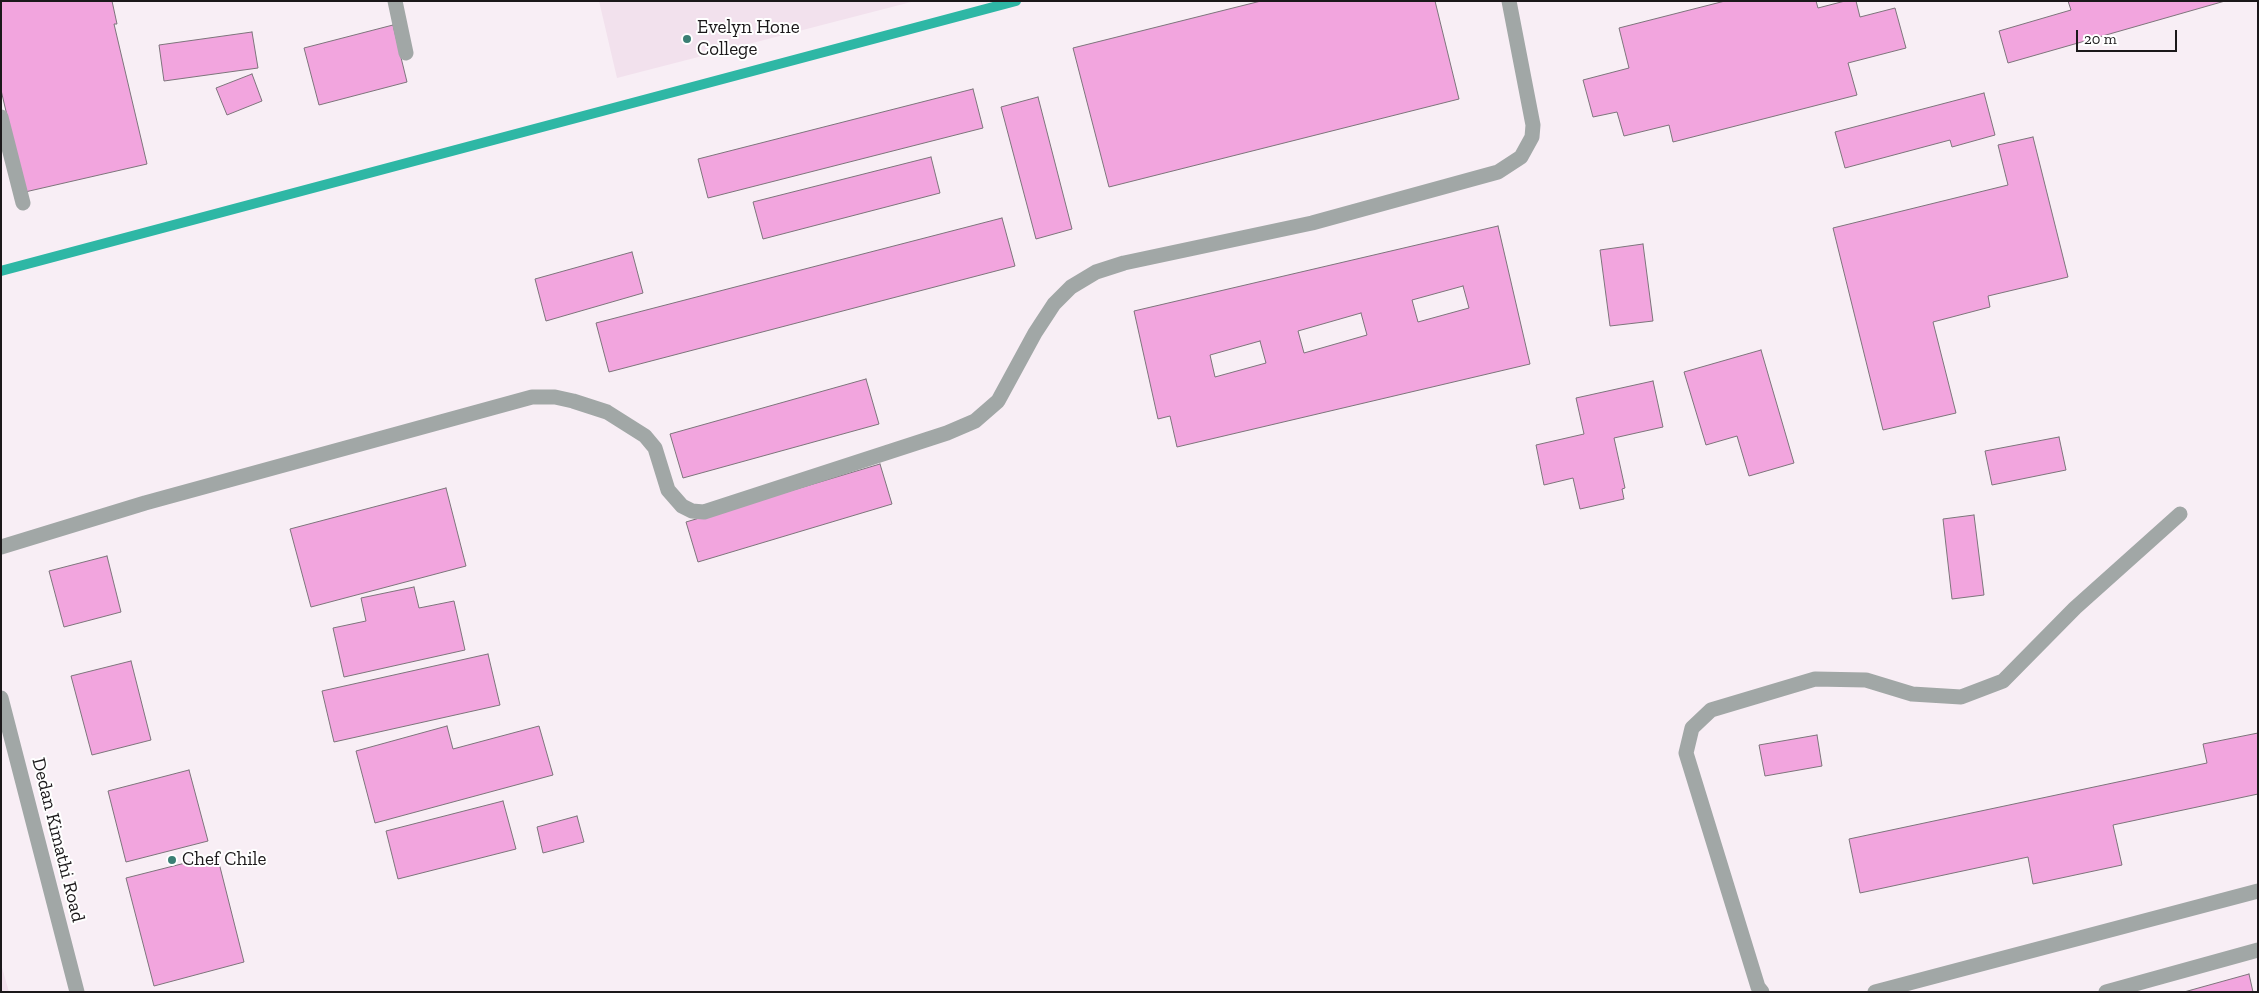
<!DOCTYPE html>
<style>
body{margin:0}
#map{position:relative;width:2259px;height:993px;overflow:hidden;background:#f8eef5;font-family:"Zilla Slab",serif}
canvas{display:block}
.frame{position:absolute;inset:0;border:2px solid #1b181a;pointer-events:none}
.scale{position:absolute;left:2076px;top:30px;width:101px;height:22px;box-sizing:border-box;border:2px solid #1b181a;border-top:0;padding-left:6px;font-size:15px;line-height:18px;white-space:nowrap;color:#1b181a;-webkit-text-stroke:4px #fff;paint-order:stroke}
</style>
<div id="map">
<canvas width="2259" height="993"></canvas>
<div class="frame"></div>
<div class="scale">20 m</div>
</div>
<script>
const c = document.querySelector('canvas').getContext('2d');
c.lineJoin = 'round';
function fill(path, color) {
  c.fillStyle = color;
  c.fill(path, 'evenodd');
}
function poly(rows) {
  const path = new Path2D();
  for (const r of rows) {
    path.moveTo(r[0], r[1]);
    for (let i = 2; i < r.length; i += 2) path.lineTo(r[i], r[i + 1]);
  }
  return path;
}
function strokePath(path, color, width, dash) {
  c.strokeStyle = color;
  c.lineWidth = width;
  c.lineCap = dash ? 'butt' : 'round';
  c.setLineDash(dash || []);
  c.stroke(path);
}
function label(font, color, halo, rows, align = 'center') {
  c.font = font + ' "Zilla Slab",serif';
  c.lineWidth = 4;
  c.setLineDash([]);
  c.textBaseline = 'middle';
  c.strokeStyle = halo;
  c.fillStyle = color;
  for (const [text, x, y, turn = 0] of rows) {
    c.save();
    c.translate(x, y);
    c.rotate((+turn || 0) * Math.PI / 180);
    c.textAlign = isNaN(turn) ? turn : align;
    if (halo) c.strokeText(text, 0, 0);
    c.fillText(text, 0, 0);
    c.restore();
  }
}
const built = poly([
 [599,1,915,1,617,78],
 [1,964,9,992,1,992]
]);
const stream = poly([
 [1,271,1016,1]
]);
const building = poly([
 [1,1,112,1,117,24,114,24,147,164,25,192,1,90,1,1],
 [1261,1,1435,1,1459,99,1109,187,1073,48,1261,1],
 [1725,1,1816,1,1818,8,1845,1,1856,1,1860,17,1895,8,1906,48,1848,63,1857,95,1673,142,1669,125,1624,136,1617,112,1593,117,1583,80,1629,68,1619,28,1725,1],
 [2068,1,2225,1,2008,63,1999,31,2071,10,2068,1],
 [393,25,407,82,319,105,304,48,393,25],
 [252,32,258,68,164,81,159,45,252,32],
 [252,74,262,101,227,115,216,88,252,74],
 [973,89,983,128,708,198,698,159,973,89],
 [1984,93,1995,135,1952,147,1950,140,1845,168,1835,132,1984,93],
 [1038,97,1072,229,1036,239,1001,107,1038,97],
 [2033,137,2068,277,1988,296,1990,307,1933,322,1956,413,1883,430,1833,228,2008,185,1998,145,2033,137],
 [931,157,940,193,763,239,753,202,931,157],
 [1002,218,1015,266,609,372,596,323,1002,218],
 [1498,226,1530,364,1177,447,1170,416,1158,419,1134,311,1498,226],
 [1463,286,1469,308,1418,322,1412,300,1463,286],
 [1361,313,1367,335,1304,353,1298,331,1361,313],
 [1260,341,1266,363,1215,377,1210,355,1260,341],
 [1643,244,1653,321,1610,326,1600,250,1643,244],
 [632,252,643,293,546,321,535,279,632,252],
 [1761,350,1794,463,1749,476,1737,436,1706,445,1684,372,1761,350],
 [866,379,879,424,683,478,670,434,866,379],
 [1653,381,1663,427,1614,438,1625,488,1622,489,1624,499,1580,509,1573,478,1544,485,1536,445,1584,434,1576,398,1653,381],
 [2059,437,2066,470,1992,485,1985,451,2059,437],
 [880,464,892,504,698,562,686,522,880,464],
 [446,488,466,566,311,607,290,529,446,488],
 [1974,515,1984,595,1952,599,1943,519,1974,515],
 [107,556,121,612,64,627,49,571,107,556],
 [414,587,419,608,454,601,465,650,344,677,333,628,366,621,361,598,414,587],
 [488,654,500,705,334,742,322,691,488,654],
 [131,661,151,740,92,755,71,676,131,661],
 [447,726,453,749,539,726,553,775,375,823,356,751,447,726],
 [2258,733,2258,794,2113,825,2122,865,2033,884,2028,857,1860,893,1849,839,2207,763,2203,744,2258,733],
 [1817,735,1822,766,1765,776,1759,745,1817,735],
 [189,770,208,841,126,862,108,791,189,770],
 [503,801,516,849,398,879,386,831,503,801],
 [577,816,584,842,543,853,537,827,577,816],
 [217,855,244,962,154,986,126,878,217,855],
 [2249,974,2253,992,2184,992,2249,974]
]);
const minor = poly([
 [395,1,406,53],
 [1,117,23,203],
 [1,547,145,503,532,397,555,397,573,401,607,412,645,436,655,448,668,490,682,506,692,511,704,512,947,433,975,421,998,401,1035,333,1054,304,1071,287,1096,272,1124,263,1312,223,1498,172,1521,157,1532,137,1533,125,1509,1],
 [1,698,77,992],
 [1762,992,1758,987,1686,753,1692,728,1711,710,1815,679,1866,680,1912,694,1961,697,2003,681,2075,608,2180,514],
 [1875,992,2258,891],
 [2106,992,2258,950]
]);
const markers = [
 [687,39,5,"#3a7f74"],
 [172,860,5,"#3a7f74"]
];
const poiNames = [
 ["Evelyn Hone",697,28],
 ["College",697,50],
 ["Chef Chile",182,860]
];
const streetNames = [
 ["Dedan Kimathi Road",58,840,76]
];
fill(built, '#f2e1ed');
strokePath(stream, '#2eb7a5', 10);
fill(building, '#f2a5de');
strokePath(building, '#7d747b', 1);
strokePath(minor, '#a1a7a6', 15);
for (const [x, y, r, color] of markers) {
  const dot = new Path2D();
  dot.arc(x, y, r, 0, 2 * Math.PI);
  c.fillStyle = color;
  c.fill(dot);
  strokePath(dot, '#fff', 2);
}
label('19px', '#1b181a', '#fff', poiNames, 'left');
label('19px', '#1b181a', '#fff', streetNames);
</script>
